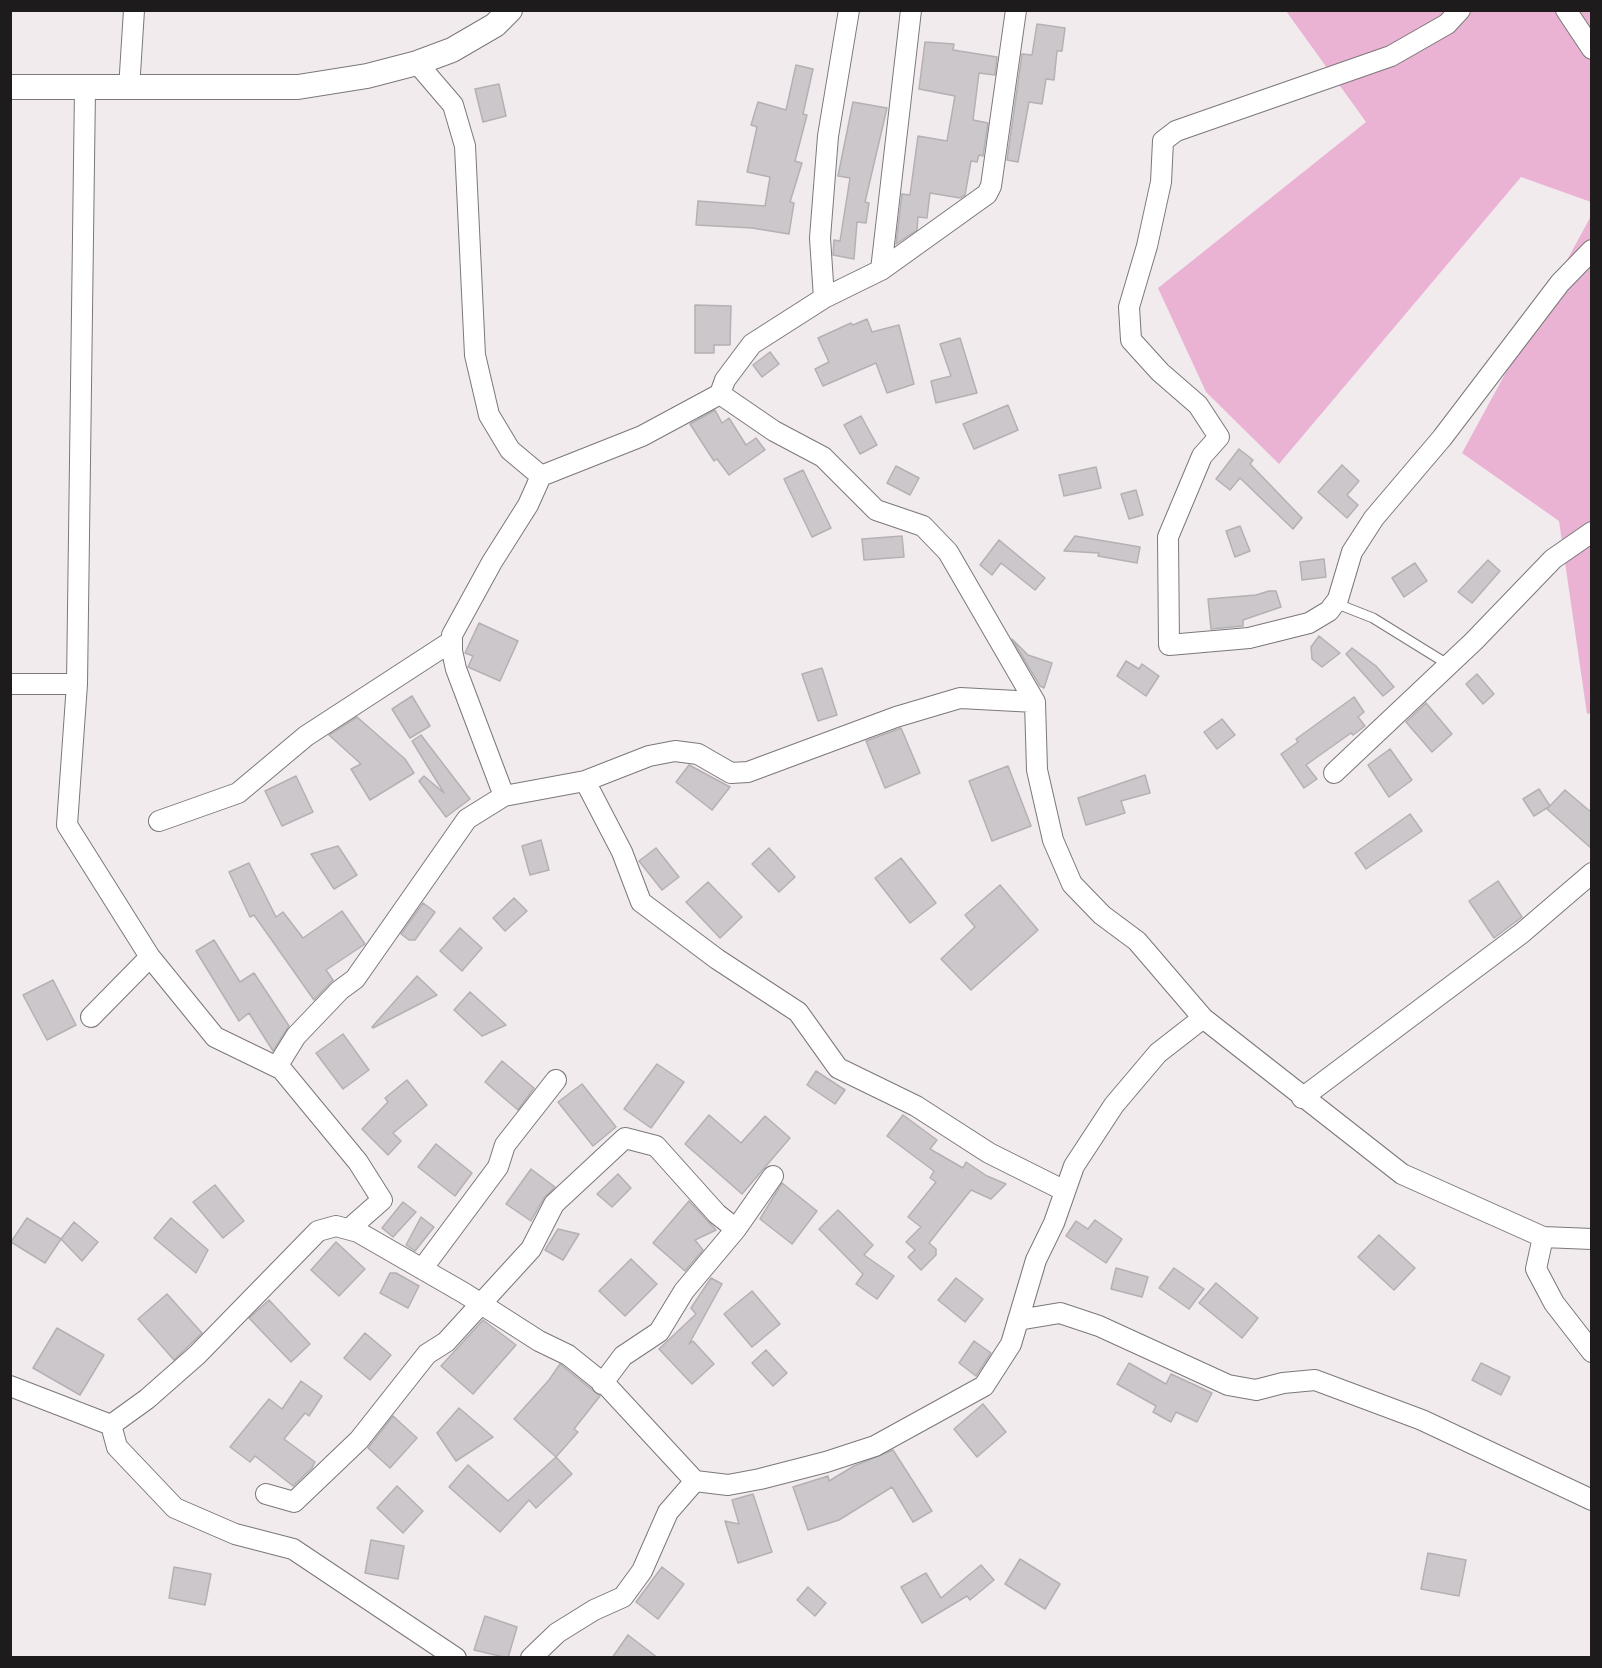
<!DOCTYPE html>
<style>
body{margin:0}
#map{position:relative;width:1602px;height:1668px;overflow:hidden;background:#f1ebee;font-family:"Libre Baskerville",serif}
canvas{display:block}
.frame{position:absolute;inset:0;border:12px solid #1d1b1c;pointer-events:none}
</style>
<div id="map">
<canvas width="1602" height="1668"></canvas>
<div class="frame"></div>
</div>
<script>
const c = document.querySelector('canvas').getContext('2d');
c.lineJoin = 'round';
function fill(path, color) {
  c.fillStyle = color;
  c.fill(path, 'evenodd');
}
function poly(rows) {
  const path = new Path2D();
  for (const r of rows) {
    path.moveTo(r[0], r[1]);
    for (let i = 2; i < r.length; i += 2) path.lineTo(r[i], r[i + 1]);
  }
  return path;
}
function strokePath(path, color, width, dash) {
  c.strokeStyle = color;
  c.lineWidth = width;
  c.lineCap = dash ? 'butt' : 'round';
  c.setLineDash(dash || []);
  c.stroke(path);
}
const green = poly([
 [1286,11,1591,11,1591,202,1521,177,1279,464,1206,392,1158,288,1366,122],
 [1591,216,1591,713,1587,714,1559,521,1462,453]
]);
const building = poly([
 [1037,24,1065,28,1062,51,1057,51,1054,80,1046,79,1042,104,1029,102,1018,162,1007,160,1022,54,1032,55,1037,24],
 [925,42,954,44,953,50,997,57,995,75,979,73,973,120,988,123,983,156,979,155,977,162,971,161,965,195,960,198,930,193,927,218,918,217,917,230,896,244,902,194,910,195,918,136,947,141,955,96,919,89,925,42],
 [796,65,813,69,803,114,807,115,795,161,802,163,790,202,794,203,789,234,752,228,696,225,698,201,765,206,770,177,747,172,757,127,751,125,758,102,786,110,796,65],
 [499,84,506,116,483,122,475,89,499,84],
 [853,102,887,108,865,202,869,203,866,223,857,222,854,259,833,255,834,240,840,241,850,178,838,176,853,102],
 [695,305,731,306,730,345,714,345,714,353,695,353,695,305],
 [867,319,872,332,899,325,914,384,887,393,876,363,823,386,815,369,829,362,818,338,851,323,853,325,867,319],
 [960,338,977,393,936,403,931,381,951,376,940,344,960,338],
 [770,352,779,364,762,377,753,365,770,352],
 [1008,405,1018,430,974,449,963,424,1008,405],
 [715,410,722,423,729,418,746,445,756,438,765,450,729,475,717,459,714,461,690,424,715,410],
 [861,416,877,445,860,454,844,425,861,416],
 [1239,449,1253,460,1250,464,1302,518,1293,529,1240,478,1230,490,1216,479,1239,449],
 [1342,465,1359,481,1347,495,1358,505,1347,518,1318,492,1342,465],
 [896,466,919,478,910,495,887,483,896,466],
 [1096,467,1101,488,1064,496,1059,475,1096,467],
 [803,470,831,528,812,537,784,479,803,470],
 [1136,490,1143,515,1129,519,1121,494,1136,490],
 [1240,526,1250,551,1235,557,1226,531,1240,526],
 [902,536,904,557,864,560,862,539,902,536],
 [1075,536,1140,547,1137,563,1098,556,1099,553,1064,551,1075,536],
 [999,540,1045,578,1035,590,1001,563,992,575,980,565,999,540],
 [1324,559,1326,577,1302,580,1300,562,1324,559],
 [1488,560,1500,571,1472,603,1458,592,1488,560],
 [1415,563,1427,581,1404,597,1392,578,1415,563],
 [1269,591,1276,591,1281,607,1243,620,1243,626,1211,629,1208,599,1256,595,1269,591],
 [479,623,518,641,500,681,468,667,473,656,465,653,479,623],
 [1319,636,1340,653,1322,667,1312,659,1311,647,1319,636],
 [1012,639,1028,655,1052,663,1044,688,1040,686,1012,639],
 [1352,648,1376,666,1394,687,1383,696,1346,654,1352,648],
 [1126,661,1139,669,1142,664,1159,676,1146,696,1117,676,1126,661],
 [822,668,837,715,818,721,802,674,822,668],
 [1477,674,1494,694,1483,704,1466,684,1477,674],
 [412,696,430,726,410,738,392,709,412,696],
 [1354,697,1364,712,1358,717,1365,726,1353,735,1351,733,1306,765,1317,779,1304,788,1281,754,1298,742,1296,739,1354,697],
 [1426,703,1452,734,1432,752,1406,722,1426,703],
 [357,717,405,759,414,773,370,800,351,769,361,764,329,735,357,717],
 [1222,719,1235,735,1217,749,1204,732,1222,719],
 [901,728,920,773,885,788,866,741,901,728],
 [421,735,470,799,446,817,419,781,424,776,444,793,412,741,421,735],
 [1390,749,1412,780,1389,797,1368,765,1390,749],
 [689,765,730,787,712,810,676,782,689,765],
 [1008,766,1031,826,992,841,969,781,1008,766],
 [1145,775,1150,793,1121,801,1125,813,1086,825,1078,798,1145,775],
 [296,776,313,812,282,826,265,791,296,776],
 [1539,789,1550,806,1534,816,1523,799,1539,789],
 [1565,790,1592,813,1592,849,1547,809,1565,790],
 [1410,814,1422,831,1366,869,1355,853,1410,814],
 [541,840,549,870,530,875,522,846,541,840],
 [338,846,357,875,334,889,311,854,338,846],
 [656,848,679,877,662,890,639,861,656,848],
 [769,848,795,877,779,892,752,864,769,848],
 [901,858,936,903,910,923,875,878,901,858],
 [249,863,276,917,283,912,303,938,342,911,365,944,326,970,333,980,314,1000,254,915,250,917,229,872,249,863],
 [1498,881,1522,917,1494,938,1469,901,1498,881],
 [708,882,742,917,720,938,686,902,708,882],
 [1000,885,1038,930,971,990,941,959,975,927,965,915,1000,885],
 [514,898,527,911,505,931,493,918,514,898],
 [423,903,435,912,415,940,409,940,401,934,423,903],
 [460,928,482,948,462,971,440,951,460,928],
 [214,940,240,982,254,973,289,1026,273,1051,249,1013,239,1021,196,951,214,940],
 [417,976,437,995,373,1028,372,1027,417,976],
 [53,980,76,1025,47,1040,23,995,53,980],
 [470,992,506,1025,482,1036,454,1010,470,992],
 [343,1034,369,1070,343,1089,316,1053,343,1034],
 [502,1061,534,1088,518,1110,485,1082,502,1061],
 [657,1064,684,1082,651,1128,624,1109,657,1064],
 [816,1071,845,1090,835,1104,807,1085,816,1071],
 [407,1080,427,1105,393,1133,401,1141,388,1155,362,1129,388,1102,385,1098,407,1080],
 [582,1084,616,1127,593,1146,558,1102,582,1084],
 [709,1115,741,1143,765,1116,790,1138,742,1194,685,1144,709,1115],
 [903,1115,937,1140,930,1149,963,1168,966,1162,987,1176,1006,1184,991,1199,971,1190,929,1243,936,1249,936,1255,921,1270,908,1257,915,1250,906,1242,921,1227,908,1217,936,1182,930,1178,934,1171,887,1136,903,1115],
 [436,1144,472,1173,455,1196,418,1167,436,1144],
 [531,1169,555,1187,544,1198,531,1221,506,1204,531,1169],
 [618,1174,631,1188,612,1207,597,1194,618,1174],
 [782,1183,817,1211,792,1244,760,1219,782,1183],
 [215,1185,244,1221,223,1238,193,1202,215,1185],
 [689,1201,716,1230,695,1240,703,1250,685,1271,653,1243,689,1201],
 [403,1202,416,1212,393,1237,382,1228,403,1202],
 [838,1210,873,1245,864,1255,894,1276,877,1299,856,1284,863,1274,819,1229,838,1210],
 [421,1217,434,1227,415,1251,406,1245,421,1217],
 [27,1218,61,1239,45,1263,11,1242,27,1218],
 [171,1218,208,1250,196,1273,154,1238,171,1218],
 [1095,1220,1122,1239,1106,1263,1066,1236,1076,1221,1088,1229,1095,1220],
 [74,1222,98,1242,82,1261,61,1239,74,1222],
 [558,1229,579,1234,563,1260,545,1250,558,1229],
 [1379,1235,1415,1268,1394,1290,1358,1257,1379,1235],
 [336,1242,365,1269,339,1296,311,1270,336,1242],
 [631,1259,657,1284,625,1316,599,1291,631,1259],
 [1116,1268,1148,1277,1142,1297,1111,1289,1116,1268],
 [1174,1268,1204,1289,1189,1309,1159,1288,1174,1268],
 [390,1273,396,1273,419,1286,408,1308,380,1293,390,1273],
 [711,1278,722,1284,689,1344,693,1341,714,1364,692,1384,659,1349,696,1314,691,1308,711,1278],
 [956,1278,983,1299,965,1322,938,1300,956,1278],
 [1216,1283,1258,1318,1242,1338,1199,1303,1216,1283],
 [752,1291,780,1324,752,1347,724,1314,752,1291],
 [167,1294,202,1333,174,1360,138,1319,167,1294],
 [269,1300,310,1344,291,1362,249,1318,269,1300],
 [483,1320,516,1345,473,1394,441,1366,483,1320],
 [57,1328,104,1355,80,1395,33,1368,57,1328],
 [365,1333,391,1355,370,1380,344,1358,365,1333],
 [974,1341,991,1353,976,1376,959,1363,974,1341],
 [766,1350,787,1373,773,1386,752,1363,766,1350],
 [1129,1363,1166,1384,1171,1374,1212,1393,1197,1422,1176,1412,1171,1422,1153,1412,1156,1406,1117,1384,1129,1363],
 [1481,1363,1510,1377,1501,1395,1472,1380,1481,1363],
 [560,1364,600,1396,574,1429,578,1432,556,1457,514,1419,549,1380,560,1364],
 [301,1381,322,1396,309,1416,305,1413,284,1439,315,1462,312,1468,293,1486,255,1456,250,1462,230,1447,269,1399,282,1409,301,1381],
 [983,1404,1006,1432,977,1457,954,1429,983,1404],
 [459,1408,493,1437,456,1461,437,1433,459,1408],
 [393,1416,417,1438,390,1468,368,1448,393,1416],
 [893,1450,932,1511,913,1522,892,1487,839,1520,808,1530,793,1487,828,1476,829,1481,854,1466,893,1450],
 [556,1457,572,1474,536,1508,529,1500,500,1532,449,1487,468,1465,508,1501,556,1457],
 [397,1486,423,1511,403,1533,377,1508,397,1486],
 [753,1494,772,1552,738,1563,725,1521,739,1524,732,1500,753,1494],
 [371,1540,404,1546,398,1579,365,1573,371,1540],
 [1428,1553,1466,1560,1459,1596,1421,1589,1428,1553],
 [1020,1559,1060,1584,1045,1609,1005,1584,1020,1559],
 [981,1565,994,1580,970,1600,967,1596,922,1623,901,1587,926,1573,941,1598,981,1565],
 [174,1567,211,1574,205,1605,169,1598,174,1567],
 [662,1567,684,1584,658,1619,636,1602,662,1567],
 [808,1587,826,1603,815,1616,797,1600,808,1587],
 [485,1616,517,1627,508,1658,474,1650,485,1616],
 [628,1635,658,1658,612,1658,628,1635]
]);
const service = poly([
 [1335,603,1373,618,1449,665]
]);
const minor = poly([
 [1460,10,1447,24,1391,56,1176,131,1163,141,1161,182,1147,246,1129,307,1131,340,1160,372,1198,405,1219,437,1202,456,1168,537,1169,645,1249,638,1309,623,1329,611,1338,599,1352,552,1374,518,1442,438,1560,283,1592,250],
 [1566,10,1592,49],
 [417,63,453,105,465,146,475,355,489,415,510,450,541,476],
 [85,88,77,684,67,825,150,957,215,1037,281,1069],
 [129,89,134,10],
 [881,270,911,10],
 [824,298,881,270,987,194,991,186,1016,10],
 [720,394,774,431,823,457,876,510,923,526,948,552,1035,702,1037,770,1053,840,1072,884,1102,915,1137,941,1203,1018,1402,1174,1543,1237,1592,1239],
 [10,684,77,684],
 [1334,773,1474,641,1553,559,1592,532],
 [585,781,622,852,641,902,717,959,798,1012,838,1068,916,1106,989,1153,1063,1190],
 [504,796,456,669,452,651,452,635,492,562,528,505,541,476,642,436,720,394,725,380,752,344,824,298,820,238,828,136,849,10],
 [159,821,238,793,306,736,452,641],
 [91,1017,150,957],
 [1302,1098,1522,933,1592,873],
 [349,1229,382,1200,358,1162,278,1065,296,1036,340,990,355,979,467,819,504,796,585,781,649,756,675,751,698,754,731,773,748,772,896,717,960,698,1035,702],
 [736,1229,773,1176],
 [1543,1237,1536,1269,1554,1303,1592,1352],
 [422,1269,498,1167,505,1145,556,1080],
 [1018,1320,1060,1313,1099,1326,1228,1385,1256,1390,1283,1383,1315,1380,1422,1420,1592,1500],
 [10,1386,111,1425],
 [111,1425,147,1399,197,1355,318,1231,336,1226,358,1232,464,1293,539,1341,568,1355,608,1387,695,1481,728,1485,760,1479,826,1462,875,1446,984,1386,1011,1344,1036,1260,1054,1223,1074,1166,1114,1105,1158,1053,1203,1018],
 [111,1425,117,1447,175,1508,235,1534,293,1549,456,1658],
 [266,1494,294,1502,359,1440,427,1354,446,1342,531,1249,554,1204,625,1138,656,1146,717,1214,736,1229,684,1291,659,1332,623,1356,602,1384],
 [531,1658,557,1633,594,1610,623,1597,642,1571,668,1512,695,1481]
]);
const tertiary = poly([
 [10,87,298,87,367,76,417,63,452,50,495,25,510,10]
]);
fill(green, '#eab3d4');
fill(building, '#ccc7ca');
strokePath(building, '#b5b0b3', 1.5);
strokePath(service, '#7c777a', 11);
strokePath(minor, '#7c777a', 22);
strokePath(tertiary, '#7c777a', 26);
strokePath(service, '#fff', 9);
strokePath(minor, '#fff', 20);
strokePath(tertiary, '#fff', 24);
</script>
